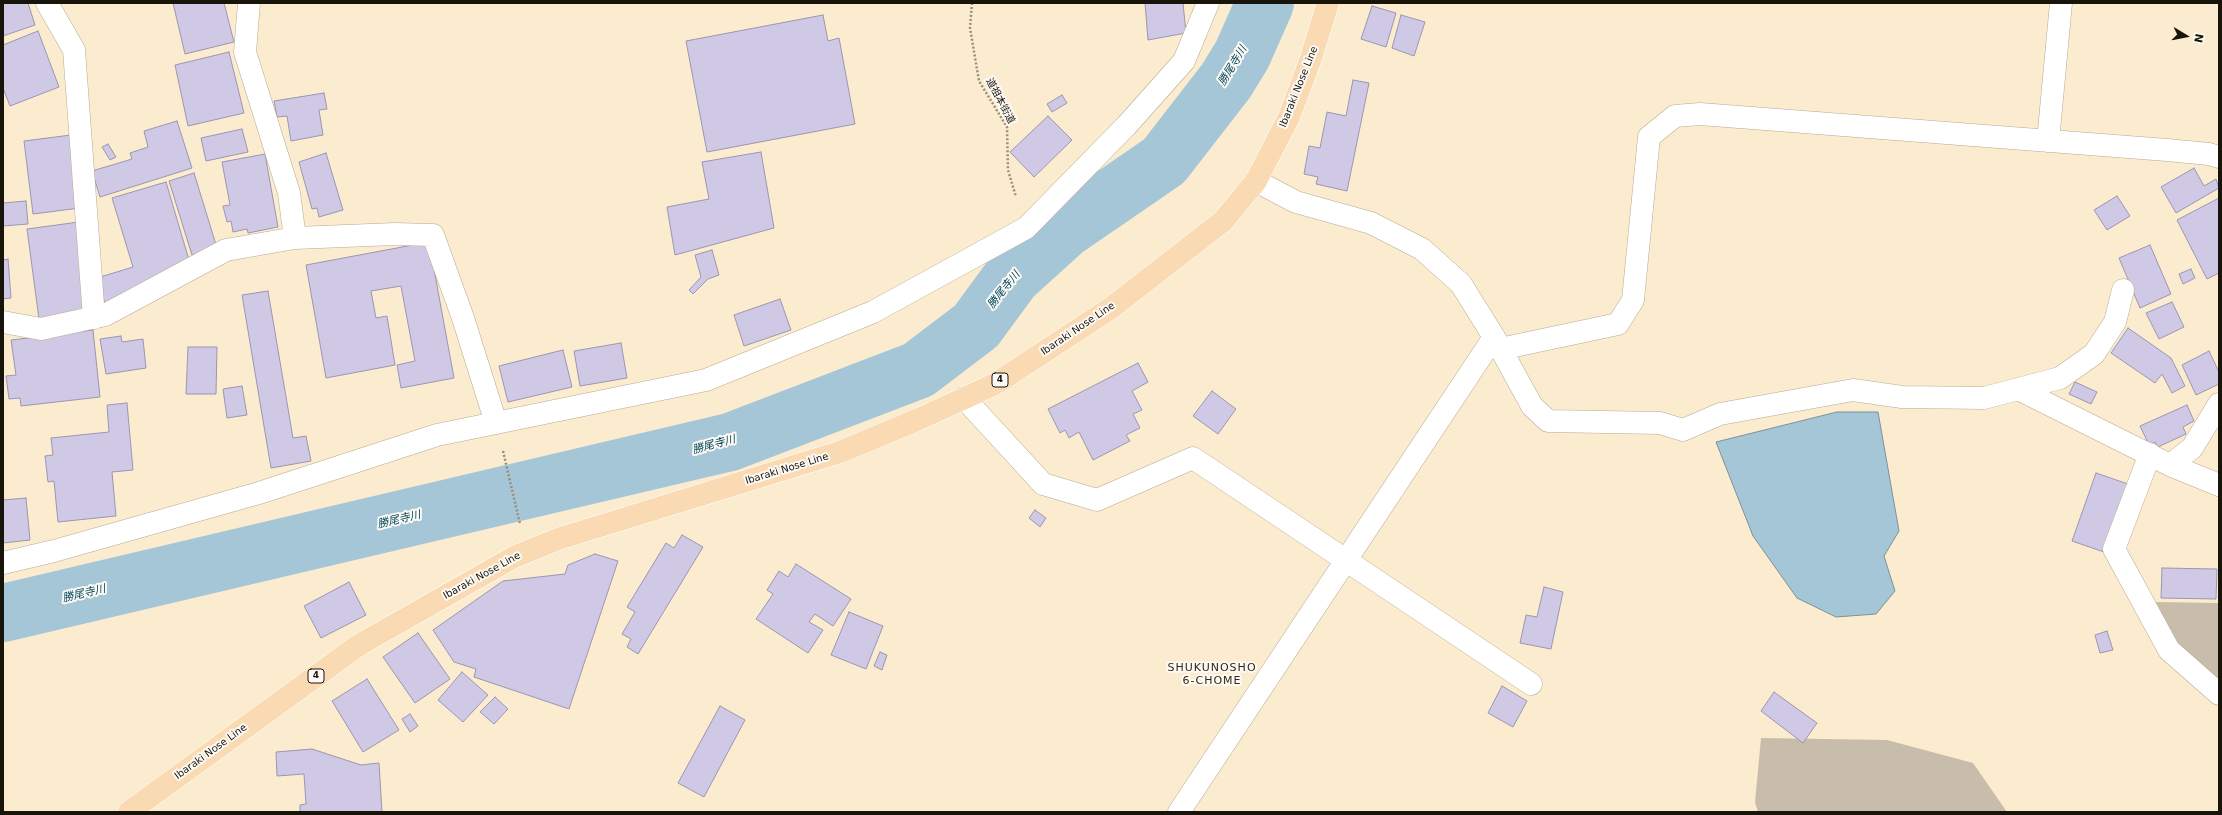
<!DOCTYPE html>
<meta charset="utf-8">
<style>
body{margin:0}
#map{position:relative;width:2222px;height:815px;overflow:hidden;background:#fbecd0;font-family:"DejaVu Sans",sans-serif}
canvas{display:block}
.frame{position:absolute;inset:0;border:4px solid #19140a;pointer-events:none}
.north{position:absolute;left:2166px;top:16px;width:40px;height:40px;-webkit-text-stroke:3px #fdfaf5;paint-order:stroke;rotate:100deg;font-size:11px;font-weight:700;line-height:16px;text-align:center;color:#19140a}
.north::after{content:'';display:block;margin:auto;width:14px;height:18px;background:#19140a;clip-path:polygon(50% 0,100% 100%,50% 72%,0 100%)}
</style>
<div id="map">
<canvas width="2222" height="815"></canvas>
<div class="frame"></div>
<div class="north">N</div>
</div>
<script>
const c = document.querySelector('canvas').getContext('2d');
c.lineJoin = 'round';
function fill(path, color) {
  c.fillStyle = color;
  c.fill(path, 'evenodd');
}
function poly(rows) {
  const path = new Path2D();
  for (const r of rows) {
    path.moveTo(r[0], r[1]);
    for (let i = 2; i < r.length; i += 2) path.lineTo(r[i], r[i + 1]);
  }
  return path;
}
function strokePath(path, color, width, dash) {
  c.strokeStyle = color;
  c.lineWidth = width;
  c.lineCap = dash ? 'butt' : 'round';
  c.setLineDash(dash || []);
  c.stroke(path);
}
function label(font, color, halo, rows, align = 'center') {
  c.font = font + ' "DejaVu Sans","Noto Sans JP",sans-serif';
  c.lineWidth = 4;
  c.setLineDash([]);
  c.textBaseline = 'middle';
  c.strokeStyle = halo;
  c.fillStyle = color;
  for (const [text, x, y, turn = 0] of rows) {
    c.save();
    c.translate(x, y);
    c.rotate((+turn || 0) * Math.PI / 180);
    c.textAlign = isNaN(turn) ? turn : align;
    if (halo) c.strokeText(text, 0, 0);
    c.fillText(text, 0, 0);
    c.restore();
  }
}
const green = poly([
 [2156,602,2219,603,2219,683,2170,640],
 [1761,738,1887,740,1973,763,2007,812,1758,812,1755,802]
]);
const water = poly([
 [1837,412,1878,412,1899,531,1884,556,1895,591,1876,614,1836,617,1797,598,1753,536,1716,442,1837,412]
]);
const river = poly([
 [3,613,730,442,918,370,976,326,1012,277,1065,229,1164,161,1226,81,1242,55,1265,3]
]);
const building = poly([
 [3,3,28,3,35,25,3,36,3,3],
 [173,3,224,3,234,42,185,54,173,3],
 [1145,3,1183,3,1186,33,1148,40,1145,3],
 [1372,6,1396,13,1386,47,1361,39,1372,6],
 [823,15,828,41,839,38,855,124,707,152,686,41,823,15],
 [1401,15,1425,22,1414,56,1392,48,1401,15],
 [38,31,59,87,10,106,3,88,3,45,38,31],
 [229,52,244,113,188,126,175,65,229,52],
 [1353,80,1369,83,1347,191,1316,184,1318,177,1304,174,1309,146,1320,148,1327,112,1346,116,1353,80],
 [324,93,327,109,319,110,323,135,291,141,287,116,277,117,274,101,324,93],
 [1062,95,1067,103,1052,112,1047,104,1062,95],
 [1048,116,1072,140,1034,177,1010,152,1048,116],
 [177,121,192,168,100,197,92,171,132,159,130,153,148,147,144,131,177,121],
 [242,129,248,152,206,161,201,138,242,129],
 [71,135,80,208,33,214,24,141,71,135],
 [108,144,116,157,110,160,102,147,108,144],
 [761,152,774,228,675,255,667,207,709,199,702,162,761,152],
 [326,153,343,210,319,217,317,208,312,209,299,162,326,153],
 [265,154,278,227,248,233,247,229,233,232,231,221,227,222,223,206,230,205,222,162,265,154],
 [2194,168,2204,186,2216,179,2219,188,2176,213,2161,187,2194,168],
 [194,173,217,248,192,255,169,181,194,173],
 [166,182,191,267,105,304,97,278,133,267,112,198,166,182],
 [2117,196,2130,216,2107,230,2094,210,2117,196],
 [2219,198,2219,273,2207,279,2177,220,2219,198],
 [26,201,28,224,3,226,3,203,26,201],
 [79,222,90,312,39,319,27,229,79,222],
 [429,242,454,378,401,388,397,365,415,361,401,286,371,291,376,318,387,316,395,365,326,378,306,265,429,242],
 [2150,245,2171,294,2140,308,2119,258,2150,245],
 [712,250,719,275,708,279,693,294,689,290,701,277,695,255,712,250],
 [8,259,11,298,3,299,3,260,8,259],
 [2191,269,2195,278,2183,284,2179,274,2191,269],
 [268,291,293,438,306,436,311,461,271,468,242,295,268,291],
 [780,299,791,330,744,346,734,315,780,299],
 [2172,302,2184,327,2159,339,2146,313,2172,302],
 [2128,328,2171,358,2185,386,2172,393,2162,374,2155,383,2111,353,2128,328],
 [93,330,100,397,21,406,20,398,9,399,6,376,16,375,11,340,93,330],
 [121,336,122,342,143,339,146,368,106,374,100,339,121,336],
 [621,343,627,378,580,386,574,351,621,343],
 [188,347,217,347,216,394,186,394,188,347],
 [563,350,572,387,508,402,499,366,563,350],
 [2209,351,2219,372,2219,384,2196,395,2182,365,2209,351],
 [1138,363,1148,382,1132,391,1142,410,1133,414,1140,428,1126,435,1130,441,1093,460,1079,432,1069,438,1065,430,1060,433,1048,409,1138,363],
 [2075,382,2097,392,2091,404,2069,394,2075,382],
 [242,386,247,415,227,418,223,389,242,386],
 [1212,391,1236,409,1218,434,1193,416,1212,391],
 [127,403,133,470,112,472,116,516,58,522,54,481,48,482,45,456,53,455,51,438,109,432,107,405,127,403],
 [2187,405,2194,421,2183,427,2186,434,2158,447,2155,442,2149,445,2140,426,2187,405],
 [2096,473,2128,484,2104,552,2072,541,2096,473],
 [26,498,30,540,3,543,3,500,26,498],
 [1035,510,1046,518,1040,527,1029,518,1035,510],
 [682,535,703,547,638,654,627,647,631,639,622,634,635,612,627,607,666,543,674,548,682,535],
 [595,554,618,561,569,709,474,677,476,669,454,662,433,630,503,581,565,574,568,565,595,554],
 [796,564,851,599,833,626,815,614,809,622,823,630,808,653,756,619,773,594,767,590,779,571,788,577,796,564],
 [2162,568,2217,569,2216,599,2161,598,2162,568],
 [349,582,366,615,321,638,304,606,349,582],
 [1544,587,1563,592,1551,649,1520,643,1526,615,1537,617,1544,587],
 [849,612,883,626,866,669,831,655,849,612],
 [2107,631,2113,650,2100,653,2095,635,2107,631],
 [418,633,450,679,415,703,383,657,418,633],
 [880,652,887,655,882,670,874,666,880,652],
 [462,672,488,695,463,722,438,700,462,672],
 [367,679,399,730,363,752,332,701,367,679],
 [1502,686,1527,701,1513,727,1488,713,1502,686],
 [1774,692,1817,723,1803,743,1761,711,1774,692],
 [495,697,508,709,494,724,480,712,495,697],
 [720,706,745,720,704,797,678,783,720,706],
 [410,714,418,726,410,732,402,719,410,714],
 [312,749,361,765,379,763,382,812,300,812,300,805,306,804,304,774,277,776,276,752,312,749]
]);
const path = poly([
 [972,3,970,28,979,81,1007,127,1008,170,1016,197],
 [503,451,520,524]
]);
const minor = poly([
 [47,3,74,50,94,318],
 [2048,141,2061,3],
 [1256,181,1296,202,1371,223,1422,249,1461,284,1494,337,1532,406,1548,421,1660,423,1683,430,1720,414,1853,390,1902,397,1984,398,2060,378,2094,354,2115,322,2123,290],
 [295,238,395,234,433,235,463,318,496,423],
 [3,322,41,329,105,315,226,250,295,238,289,193,245,52,249,3],
 [1500,349,1618,324,1633,300,1649,137,1675,116,1700,114,2167,150,2209,154,2219,157],
 [2018,389,2170,465,2192,448,2219,404],
 [964,398,1043,484,1097,500,1193,458,1531,684],
 [2150,454,2114,549,2169,650,2219,694],
 [2170,465,2219,485],
 [3,563,54,551,259,493,437,435,706,380,873,312,1026,228,1127,125,1184,61,1208,3],
 [1179,812,1494,337]
]);
const major = poly([
 [129,812,359,645,514,557,558,539,840,452,917,420,995,384,1111,308,1223,221,1256,181,1289,117,1310,61,1328,3]
]);
const shields = [
 [1000,380,16],
 [316,676,16]
];
const shieldNames = [
 ["4",1000,380],
 ["4",316,676]
];
const streetNames = [
 ["Ibaraki Nose Line",1299,87,-68],
 ["道祖本街道",1000,101,62],
 ["Ibaraki Nose Line",1078,329,-34],
 ["Ibaraki Nose Line",787,469,-17],
 ["Ibaraki Nose Line",482,576,-29],
 ["Ibaraki Nose Line",211,752,-36]
];
const waterNames = [
 ["勝尾寺川",1233,66,-59],
 ["勝尾寺川",1004,290,-51],
 ["勝尾寺川",714,445,-15],
 ["勝尾寺川",399,520,-13],
 ["勝尾寺川",84,594,-13]
];
const neighbourhoodNames = [
 ["SHUKUNOSHO",1212,668],
 ["6-CHOME",1212,681]
];
fill(green, '#c7bdaa');
fill(water, '#a5c6d6');
strokePath(water, '#7b9199', 1);
strokePath(river, '#a5c6d6', 58);
fill(building, '#cfc9e6');
strokePath(building, '#9b95b1', 1);
strokePath(minor, '#b8aa90', 23);
strokePath(major, '#fff', 23);
strokePath(path, '#9a8f7b', 2.5, [2, 2]);
strokePath(minor, '#fff', 22);
strokePath(major, '#fadab2', 22);
for (const [x, y, w] of shields) {
  const box = new Path2D();
  box.roundRect(x - w / 2, y - 7, w, 14, 3);
  c.fillStyle = '#fdfaf5';
  c.fill(box);
  strokePath(box, '#19140a', 1);
}
label('bold 9px', '#19140a', null, shieldNames);
label('10px', '#19140a', '#fdfaf5', streetNames);
label('italic 11px', '#01465d', '#fdfaf5', waterNames);
c.letterSpacing = '1px';
label('11px', '#322710', '#fdfaf5', neighbourhoodNames);
c.letterSpacing = '0px';
</script>
